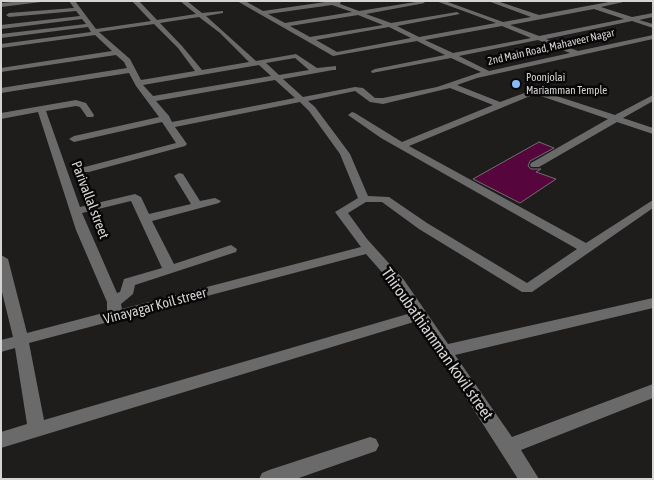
<!DOCTYPE html>
<style>
body{margin:0}
#map{position:relative;width:654px;height:480px;overflow:hidden;background:#1f1d1c;font-family:"Asap Condensed",sans-serif}
canvas{display:block}
.frame{position:absolute;inset:0;border:2px solid #d6d4d3;pointer-events:none}
</style>
<div id="map">
<canvas width="654" height="480"></canvas>
<div class="frame"></div>
</div>
<script>
const c = document.querySelector('canvas').getContext('2d');
c.lineJoin = 'round';
function fill(path, color) {
  c.fillStyle = color;
  c.fill(path, 'evenodd');
}
function poly(rows) {
  const path = new Path2D();
  for (const r of rows) {
    path.moveTo(r[0], r[1]);
    for (let i = 2; i < r.length; i += 2) path.lineTo(r[i], r[i + 1]);
  }
  return path;
}
function strokePath(path, color, width, dash) {
  c.strokeStyle = color;
  c.lineWidth = width;
  c.lineCap = dash ? 'butt' : 'round';
  c.setLineDash(dash || []);
  c.stroke(path);
}
function label(font, color, halo, rows, align = 'center') {
  c.font = font + ' "Asap Condensed",sans-serif';
  c.lineWidth = 5;
  c.setLineDash([]);
  c.textBaseline = 'middle';
  c.strokeStyle = halo;
  c.fillStyle = color;
  for (const [text, x, y, turn = 0] of rows) {
    c.save();
    c.translate(x, y);
    c.rotate((+turn || 0) * Math.PI / 180);
    c.textAlign = isNaN(turn) ? turn : align;
    if (halo) c.strokeText(text, 0, 0);
    c.fillText(text, 0, 0);
    c.restore();
  }
}
const building = poly([
 [539,142,554,148,530,161,528,166,531,169,541,169,536,172,556,179,520,203,473,179,539,142]
]);
const minor = poly([
 [24,1,49,1,1,7,1,3,24,1],
 [69,1,75,1,96,29,151,21,132,1,139,1,157,20,196,14,180,1,187,1,202,13,223,11,223,13,206,16,256,61,296,54,317,68,336,66,336,70,333,70,283,79,303,97,355,87,363,88,375,98,383,98,437,87,481,72,451,58,372,73,371,71,375,69,445,55,417,41,333,56,237,1,245,1,263,11,332,1,341,1,340,4,359,11,422,1,425,3,366,14,391,23,457,12,460,14,397,26,419,37,496,23,436,1,445,1,503,22,531,17,488,1,497,1,539,15,614,1,628,1,601,7,632,17,653,13,653,17,639,20,653,24,653,28,632,21,546,39,578,51,653,35,653,39,477,78,457,85,500,102,535,89,615,115,653,95,653,101,623,118,653,128,653,134,617,122,539,167,531,167,530,165,531,163,608,119,535,94,409,146,586,243,653,200,653,208,532,292,522,292,419,229,382,202,366,202,348,213,367,239,404,280,448,344,653,298,653,308,455,355,512,437,653,384,653,398,521,450,539,479,518,479,417,321,1,448,1,432,27,424,15,348,1,352,1,340,13,337,1,288,1,255,8,259,27,333,107,312,107,302,76,230,38,112,1,119,1,113,76,100,86,103,94,115,93,117,87,117,80,107,76,106,46,111,80,207,135,194,141,197,149,214,191,204,174,176,179,173,183,174,200,201,215,198,221,201,219,203,152,221,174,264,231,245,237,249,236,252,135,285,133,294,121,304,122,309,361,247,335,212,358,198,340,154,309,111,300,102,175,127,187,144,185,146,89,172,81,172,80,170,81,168,176,143,162,122,74,142,69,139,74,136,159,117,136,86,129,73,1,93,1,88,127,68,124,62,116,55,1,72,1,68,112,51,95,35,1,48,1,44,91,32,88,27,1,38,1,34,86,24,82,19,1,29,1,25,80,16,76,11,9,17,6,15,9,13,74,8,69,1],
 [332,5,352,12,285,23,268,14,332,5],
 [594,9,624,19,539,36,510,25,594,9],
 [358,15,383,25,310,37,290,26,358,15],
 [199,17,220,33,249,62,202,70,182,46,160,23,199,17],
 [154,24,178,48,195,71,141,80,130,59,99,32,154,24],
 [502,26,531,38,453,53,425,40,502,26],
 [389,27,411,38,337,52,316,40,389,27],
 [538,40,570,53,489,71,459,56,538,40],
 [295,58,309,70,279,75,266,63,295,58],
 [259,65,271,76,153,96,143,85,259,65],
 [275,80,295,98,172,122,169,116,156,101,275,80],
 [450,88,493,105,402,142,355,113,352,112,348,115,381,138,577,249,527,283,427,223,389,197,368,196,350,154,315,107,308,101,355,91,370,102,383,104,450,88],
 [131,201,162,268,124,279,120,292,117,293,82,213,131,201],
 [366,254,394,286,411,313,44,420,29,343,366,254],
 [370,437,376,439,379,445,376,451,296,479,259,479,262,473,269,470,370,437]
]);
const markers = [
 [516,84,5,"#87bbfb"]
];
const farStreetnames = [
 ["2nd Main Road, Mahaveer Nagar",551,47,-13]
];
const farPoinames = [
 ["Poonjolai",526,78],
 ["Mariamman Temple",526,91]
];
const streetNames = [
 ["Parivallal street",90,200,69],
 ["Vinayagar Koil streer",155,306,-15]
];
const nearStreetnames = [
 ["Thiroubathiamman kovil street",437,344,55]
];
fill(building, '#57063d');
strokePath(building, '#706d6f', 1);
fill(minor, '#6b6a6a');
for (const [x, y, r, color] of markers) {
  const dot = new Path2D();
  dot.arc(x, y, r, 0, 2 * Math.PI);
  c.fillStyle = color;
  c.fill(dot);
  strokePath(dot, '#080707', 2);
}
label('11px', '#d6d4d3', '#080707', farStreetnames);
label('11px', '#d6d4d3', '#080707', farPoinames, 'left');
label('14px', '#d6d4d3', '#080707', streetNames);
label('16px', '#d6d4d3', '#080707', nearStreetnames);
</script>
